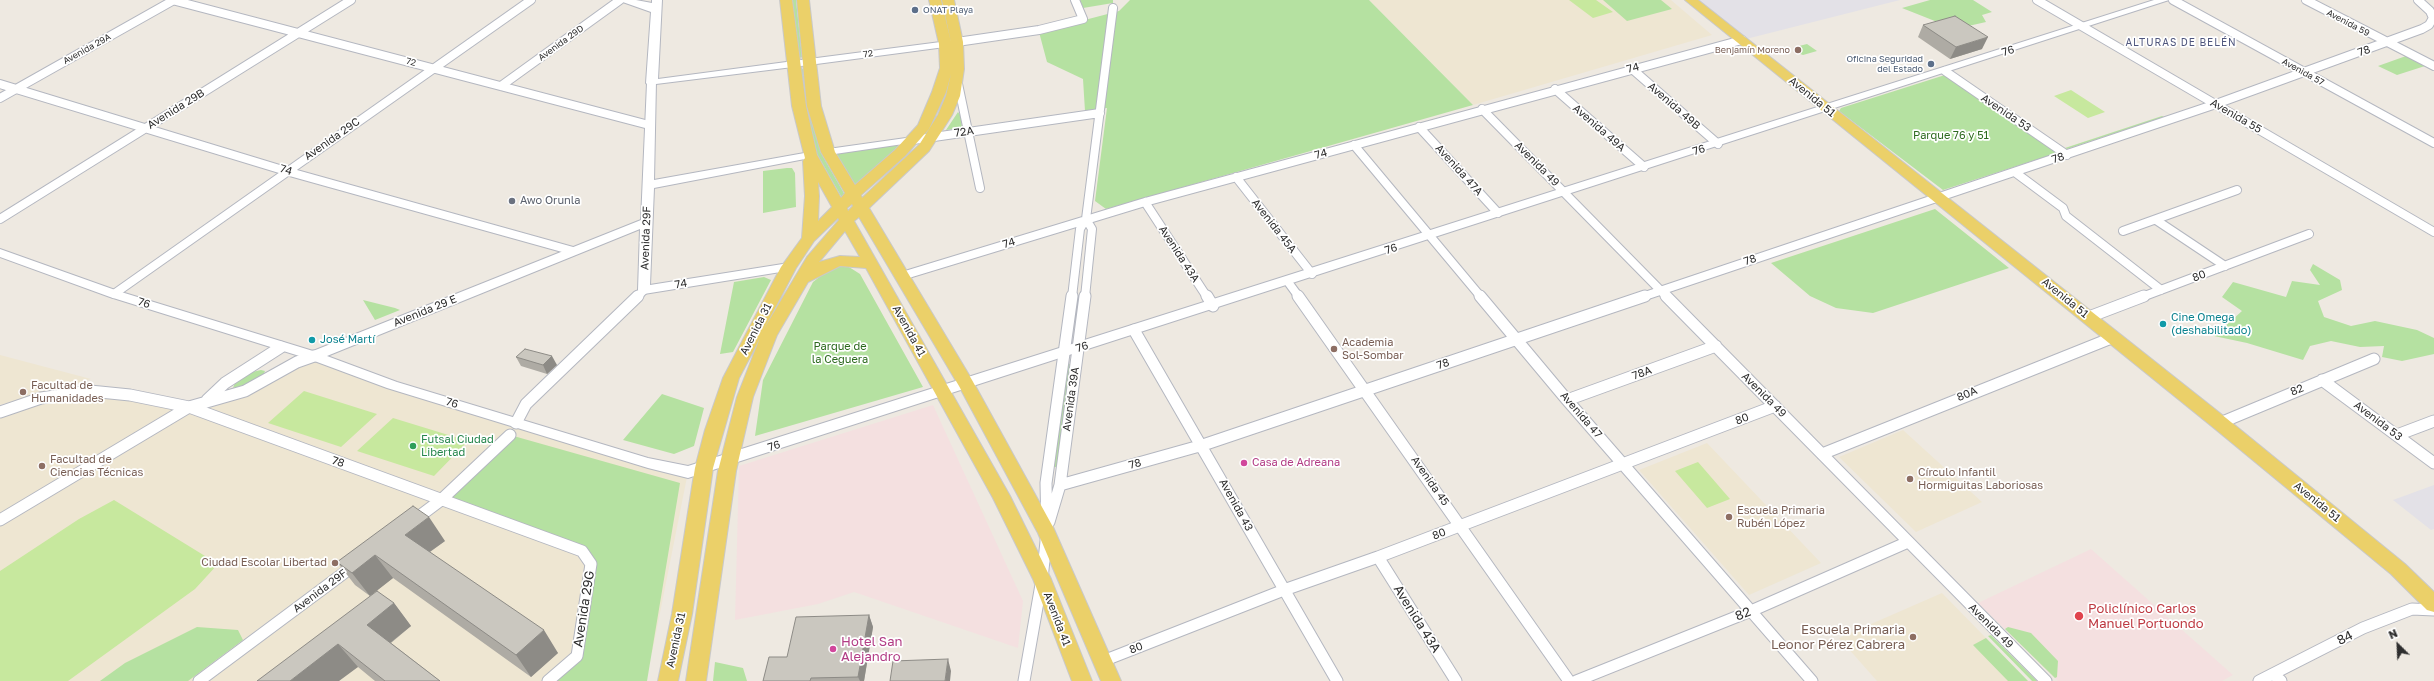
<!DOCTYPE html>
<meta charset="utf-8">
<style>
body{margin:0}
#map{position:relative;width:2434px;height:681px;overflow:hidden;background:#eee9e1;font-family:"Golos Text",sans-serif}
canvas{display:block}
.north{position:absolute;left:2378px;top:625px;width:40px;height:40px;-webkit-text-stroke:3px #fff;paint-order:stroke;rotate:336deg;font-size:11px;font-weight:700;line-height:16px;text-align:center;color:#2e2e2e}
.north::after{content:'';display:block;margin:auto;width:14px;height:18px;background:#2e2e2e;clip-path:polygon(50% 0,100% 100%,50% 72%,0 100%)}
</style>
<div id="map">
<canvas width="2434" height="681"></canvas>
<div class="north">N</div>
</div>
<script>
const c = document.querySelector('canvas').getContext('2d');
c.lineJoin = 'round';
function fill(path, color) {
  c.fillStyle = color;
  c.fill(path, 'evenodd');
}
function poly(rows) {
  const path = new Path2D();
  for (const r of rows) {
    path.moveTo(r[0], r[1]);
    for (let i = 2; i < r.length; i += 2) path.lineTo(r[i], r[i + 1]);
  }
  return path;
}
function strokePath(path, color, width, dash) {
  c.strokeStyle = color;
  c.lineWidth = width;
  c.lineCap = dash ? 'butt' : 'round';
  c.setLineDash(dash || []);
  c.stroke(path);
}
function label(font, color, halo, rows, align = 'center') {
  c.font = font + ' "Golos Text",sans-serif';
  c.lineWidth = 3.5;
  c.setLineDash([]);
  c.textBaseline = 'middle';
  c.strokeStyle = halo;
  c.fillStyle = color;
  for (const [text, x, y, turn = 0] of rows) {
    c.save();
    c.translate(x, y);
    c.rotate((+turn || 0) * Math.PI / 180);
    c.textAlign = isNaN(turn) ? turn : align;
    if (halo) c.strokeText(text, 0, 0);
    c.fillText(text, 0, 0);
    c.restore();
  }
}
const industrial = poly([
 [1691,0,1900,0,1742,40],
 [2434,485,2434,529,2431,530,2393,500]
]);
const education = poly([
 [1369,0,1671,0,1712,35,1473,105],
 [0,355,91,379,0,405],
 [314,356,509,425,688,472,652,653,548,681,0,681,0,412,90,391,189,407],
 [1903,430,1982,502,1916,532,1839,457],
 [1707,443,1821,563,1749,595,1639,470],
 [1942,593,2028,681,1877,681,1839,638]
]);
const medical = poly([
 [933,405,1023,601,1018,648,854,592,818,604,735,620,739,466],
 [2091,549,2233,675,2222,681,2058,681,1978,603]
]);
const green = poly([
 [792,0,796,0,802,57,799,58],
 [1080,0,1113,0,1113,3,1083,8],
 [1130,0,1369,0,1473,105,1106,209,1095,201,1107,108,1085,111,1083,79,1047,62,1039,32,1119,11],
 [1603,0,1661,0,1672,9,1627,21],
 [1930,0,1973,0,1992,12,1982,15,1986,22,1955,29,1902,8],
 [1807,44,1817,51,1803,55,1795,52,1795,47],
 [2406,56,2425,66,2397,75,2378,66],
 [800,69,803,69,808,107,821,153,845,195,842,198,817,154,806,115],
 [1945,75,2057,153,1943,190,1839,111,1841,108],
 [958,112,961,116,962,128,946,130],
 [2162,116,2164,117,2067,149,2065,148],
 [913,140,852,195,828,152],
 [787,168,792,168,795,173,796,207,763,213,763,171],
 [1935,209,2009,268,1873,313,1836,308,1810,296,1771,263],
 [2313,264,2340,280,2342,290,2318,301,2324,317,2351,326,2375,321,2417,330,2434,338,2434,354,2402,361,2382,357,2384,346,2360,347,2331,341,2310,346,2303,360,2247,343,2214,336,2242,311,2222,297,2233,282,2286,297,2292,281,2320,285,2310,270],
 [837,267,849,267,860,274,923,387,755,436,763,380,813,282,827,271],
 [764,277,771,280,733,352,720,354,734,282],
 [363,300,395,308,400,310,375,320],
 [1067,364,1073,364,1059,467,1052,467],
 [261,370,265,371,262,378,250,384,233,388,236,380,248,373],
 [662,394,704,408,694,446,674,454,623,440],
 [510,435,680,483,647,681,548,681,577,656,591,564,582,551,441,500],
 [197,627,238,630,243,640,188,681,100,681,125,663],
 [2008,627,2031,633,2058,661,2057,677,2055,678,2005,629],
 [1991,635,2037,681,2032,681,1988,636],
 [1986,638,2028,681,2008,681,1973,645],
 [715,662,743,668,747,681,713,681]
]);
const pitch = poly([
 [1569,0,1596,0,1613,12,1593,18],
 [2071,90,2105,112,2088,118,2054,96],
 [304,391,377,414,341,447,268,423],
 [393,418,468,441,434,476,357,451],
 [1698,462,1730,499,1707,508,1675,471],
 [114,500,218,564,195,589,68,681,0,681,0,571,79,519]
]);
const minorFar1 = poly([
 [172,0,649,125],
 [2037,0,2434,232],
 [2173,0,2434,143],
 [2306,0,2434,66],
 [957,42,1039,30,1083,19,1075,0],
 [1631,68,1718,144],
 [1945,71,2067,155],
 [957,79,980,188],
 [0,84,286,171,573,251],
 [501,86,620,0],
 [1555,89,1644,167],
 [0,98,174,0],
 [1482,109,1667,297],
 [1419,127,1498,213],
 [913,140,1100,113],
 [1354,145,1481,297],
 [2016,173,2063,208,2066,216,2161,290],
 [1236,177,1312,274],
 [1145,202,1207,297],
 [0,219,351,0],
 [2156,220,2225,266],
 [2123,231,2237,190],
 [902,276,1145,202,1742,40],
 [1288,282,1299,297],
 [114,294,531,0],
 [637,297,644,290],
 [1072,297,1080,229,1086,219,1113,8],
 [1085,297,1092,229,1086,219],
 [1642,297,2216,104,2422,29,2429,25,2433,18,2430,11,2418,0],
 [2142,297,2309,234]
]);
const minor = poly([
 [1207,296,1213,306],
 [1298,296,1569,681],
 [1480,296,1567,400,1812,681],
 [1666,296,2046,681],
 [2089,317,2144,296],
 [1134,330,1337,681],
 [2322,380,2434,463],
 [207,400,225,383,281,347],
 [1567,400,1716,346],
 [0,412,41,398,90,391,130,395,189,407,582,551,591,564,577,656,548,681],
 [516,423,526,404,638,296],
 [2220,423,2374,359],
 [2397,435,2434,421],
 [1822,454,2114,337],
 [1060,485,1203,445,1645,296],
 [0,520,189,407,245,391,297,362,314,356],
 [413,521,441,500,510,435],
 [1049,522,1060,485,1085,296],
 [1378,557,1456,681],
 [1103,661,1284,590,1378,557,1775,406],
 [2273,674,2281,681],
 [199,681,356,564],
 [1024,681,1042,579,1047,532,1046,483,1072,296],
 [1576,681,1751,611,1908,542],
 [2259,681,2363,628,2412,609,2434,610]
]);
const tertiary = poly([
 [2154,0,2169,0,688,478,648,468,387,388,309,359,110,297,0,257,0,249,118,291,313,351,641,220,647,83,648,81,656,81,654,180,810,152,816,155,810,158,654,188,650,285,789,263,795,267,793,270,644,294,638,290,640,229,327,356,397,382,648,458,688,466,2154,0],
 [956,40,961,43,960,45,809,65,804,62,809,59,956,40],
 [913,137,919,140,917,142,828,155,822,152,828,149,913,137]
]);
const secondary = poly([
 [617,0,636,0,652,3,652,0,662,0,658,79,809,59,815,62,809,65,648,85,646,83,651,12,617,0]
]);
const primary = poly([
 [780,0,792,0,806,106,817,155,841,198,845,193,821,152,807,106,797,0,809,0,821,106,835,152,855,185,895,150,918,125,932,92,940,68,939,44,929,0,941,0,951,42,942,0,954,0,963,42,964,69,960,96,952,115,929,151,869,208,972,380,1053,527,1121,681,1101,681,1038,533,959,386,859,217,854,221,1010,496,1051,579,1092,681,1072,681,1033,579,993,498,866,268,840,266,808,282,777,335,753,397,736,471,706,681,686,681,718,471,737,397,760,338,739,378,713,468,692,614,678,681,658,681,672,614,695,468,705,430,723,378,781,267,802,238,805,196,803,161,805,158,792,106,780,0],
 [951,74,946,96,938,115,919,145,862,198,861,195,905,156,929,129,946,92,951,74],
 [818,182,832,207,818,221,819,196,818,182],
 [852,204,853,206,848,211,847,208,852,204],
 [838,218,839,220,807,257,764,329,796,268,814,241,838,218],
 [845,231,860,257,840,256,819,262,845,231],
 [1685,0,1698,0,2226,418,2405,564,2434,592,2434,612,2427,610,2391,574,2214,428,1685,0]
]);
const wall = poly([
 [1923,25,1982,49,1950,59,1918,37],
 [516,357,557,365,547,374,521,366],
 [445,541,430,552,558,653,531,677,393,578,370,596,355,585,337,562],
 [394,603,411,626,391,643,440,681,375,681,358,667,257,681],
 [869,615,873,627,864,681,763,681,787,657]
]);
const shadedWall = poly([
 [1988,37,1982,49,1950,59,1956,47],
 [552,356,557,365,547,374,543,365],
 [429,517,445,541,421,558,405,535],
 [375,555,393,578,370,596,352,573],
 [394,603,411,626,385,647,367,625],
 [869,615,873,627,864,681,860,681,858,677],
 [544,630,558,653,531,677,516,655],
 [338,644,358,667,339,681,290,681],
 [948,659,951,671,950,681,945,681]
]);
const building = poly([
 [1955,16,1988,37,1956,47,1923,25,1955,16],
 [525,349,552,356,543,365,516,357,525,349],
 [413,506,429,517,405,535,544,630,516,655,375,555,352,573,337,562,413,506],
 [377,591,394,603,367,625,440,681,385,681,338,644,290,681,257,681,377,591],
 [869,615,858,677,811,678,810,681,763,681,769,657,787,657,796,617,869,615],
 [948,659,945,681,890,681,893,661,948,659]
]);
const markers = [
 [915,10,4,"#5c6f8a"],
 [1798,50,4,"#8d6e63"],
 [1931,64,4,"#5c6f8a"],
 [512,201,4,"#6b7280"],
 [2163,324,4,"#0f9aa8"],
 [312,340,4,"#0f9aa8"],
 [1334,349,4,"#8d6e63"],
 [23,392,4,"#8d6e63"],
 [413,446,4,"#2e9e5b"],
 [1244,463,4,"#d1479c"],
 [42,466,4,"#8d6e63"],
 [1910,479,4,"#8d6e63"],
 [1729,517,4,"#8d6e63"],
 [335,563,4,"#8d6e63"],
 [2079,616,5,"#e0444e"],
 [1913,637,4,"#8d6e63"],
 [833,649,4,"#d1479c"]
];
const farServicenames = [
 ["ONAT Playa",923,10],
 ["Oficina Seguridad",1923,59,"right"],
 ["del Estado",1923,69,"right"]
];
const farStreetnames = [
 ["Avenida 59",2348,23,28],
 ["Avenida 29D",561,43,-36],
 ["Avenida 29A",87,49,-29],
 ["72",868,54,-8],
 ["72",411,62,14],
 ["Avenida 57",2303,72,29]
];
const farEducationnames = [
 ["Benjamín Moreno",1790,50]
];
const farNeighbourhoodnames = [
 ["ALTURAS DE BELÉN",2181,43]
];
const streetNames = [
 ["76",2008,51,-18],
 ["78",2364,51,-19],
 ["74",1633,68,-15],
 ["Avenida 51",1812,97,39],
 ["Avenida 49B",1674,106,41],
 ["Avenida 29B",176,109,-32],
 ["Avenida 53",2006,113,34],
 ["Avenida 55",2236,116,30],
 ["Avenida 49A",1599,128,41],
 ["72A",964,132,-8],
 ["Avenida 29C",332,139,-35],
 ["76",1699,150,-17],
 ["74",1321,154,-15],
 ["78",2058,158,-19],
 ["Avenida 49",1537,164,45],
 ["74",286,170,17],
 ["Avenida 47A",1459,170,48],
 ["Avenida 45A",1274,226,52],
 ["Avenida 29F",646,238,-88],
 ["74",1009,243,-17],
 ["76",1391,249,-18],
 ["Avenida 43A",1179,254,57],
 ["78",1750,260,-19],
 ["80",2199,276,-21],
 ["74",681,284,-9],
 ["Avenida 51",2065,298,39],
 ["76",144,303,18],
 ["Avenida 29 E",425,311,-22],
 ["Avenida 31",756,329,-63],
 ["Avenida 41",909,331,61],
 ["76",1082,347,-18],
 ["78",1443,364,-19],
 ["78A",1642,373,-20],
 ["82",2297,390,-23],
 ["80A",1967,394,-23],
 ["Avenida 49",1764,395,45],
 ["Avenida 39A",1071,399,-82],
 ["76",452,403,17],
 ["Avenida 47",1581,415,49],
 ["80",1742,419,-21],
 ["Avenida 53",2378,421,37],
 ["76",774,446,-18],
 ["78",338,462,20],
 ["78",1135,464,-16],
 ["Avenida 45",1430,481,55],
 ["Avenida 51",2317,502,39],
 ["Avenida 43",1236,505,61],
 ["80",1439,534,-21],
 ["Avenida 29F",320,591,-37],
 ["Avenida 41",1057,619,69],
 ["Avenida 49",1991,626,45],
 ["Avenida 31",676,640,-78],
 ["80",1136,648,-21]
];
const parkNames = [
 ["Parque 76 y 51",1951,136],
 ["Parque de",840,347],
 ["la Ceguera",840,360]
];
const worshipNames = [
 ["Awo Orunla",520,201]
];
const cultureNames = [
 ["Cine Omega",2171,318],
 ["(deshabilitado)",2171,331],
 ["José Martí",320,340]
];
const educationNames = [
 ["Academia",1342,343],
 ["Sol-Sombar",1342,356],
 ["Facultad de",31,386],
 ["Humanidades",31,399],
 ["Facultad de",50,460],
 ["Ciencias Técnicas",50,473],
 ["Círculo Infantil",1918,473],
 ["Hormiguitas Laboriosas",1918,486],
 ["Escuela Primaria",1737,511],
 ["Rubén López",1737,524],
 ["Ciudad Escolar Libertad",327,563,"right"]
];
const leisureNames = [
 ["Futsal Ciudad",421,440],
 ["Libertad",421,453]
];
const hotelNames = [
 ["Casa de Adreana",1252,463]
];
const nearStreetnames = [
 ["Avenida 29G",584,609,-81],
 ["82",1743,614,-22],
 ["Avenida 43A",1417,619,58],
 ["84",2345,638,-27]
];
const nearHealthnames = [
 ["Policlínico Carlos",2088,609],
 ["Manuel Portuondo",2088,624]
];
const nearEducationnames = [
 ["Escuela Primaria",1905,630],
 ["Leonor Pérez Cabrera",1905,645]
];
const nearHotelnames = [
 ["Hotel San",841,642],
 ["Alejandro",841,657]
];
fill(industrial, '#e3e1e7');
fill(education, '#eee6d2');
fill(medical, '#f4e0e0');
fill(green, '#b5e1a1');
fill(pitch, '#c7e89e');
strokePath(minorFar1, '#b4b7c0', 10);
strokePath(minor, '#b4b7c0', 13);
strokePath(tertiary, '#b4b7c0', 2);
strokePath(secondary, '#b4b7c0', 2);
strokePath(primary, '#c9c9c9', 2);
strokePath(minorFar1, '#fff', 8);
strokePath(minor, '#fff', 11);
fill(tertiary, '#fff');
fill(secondary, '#fff');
fill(primary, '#ebd069');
fill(wall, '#aeaba4');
fill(shadedWall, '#8d8b86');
fill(building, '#cac7bf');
strokePath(building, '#8d8b86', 1);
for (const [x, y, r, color] of markers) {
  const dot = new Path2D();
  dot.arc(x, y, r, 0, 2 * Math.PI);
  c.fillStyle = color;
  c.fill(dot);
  strokePath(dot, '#fff', 1.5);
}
label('9px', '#4e5e75', '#fff', farServicenames, 'left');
label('9px', '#2e2e2e', '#fff', farStreetnames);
label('9px', '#785e54', '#fff', farEducationnames, 'right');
c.letterSpacing = '1px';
label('10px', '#4f567d', '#fff', farNeighbourhoodnames);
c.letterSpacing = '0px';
label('11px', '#2e2e2e', '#fff', streetNames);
label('11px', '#2d6a1f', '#fff', parkNames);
label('11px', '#5b616d', '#fff', worshipNames, 'left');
label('11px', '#0d838f', '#fff', cultureNames, 'left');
label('11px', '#785e54', '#fff', educationNames, 'left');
label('11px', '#27864d', '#fff', leisureNames, 'left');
label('11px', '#b23c85', '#fff', hotelNames, 'left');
label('13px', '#2e2e2e', '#fff', nearStreetnames);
label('13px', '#be3a42', '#fff', nearHealthnames, 'left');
label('13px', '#785e54', '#fff', nearEducationnames, 'right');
label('13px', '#b23c85', '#fff', nearHotelnames, 'left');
</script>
